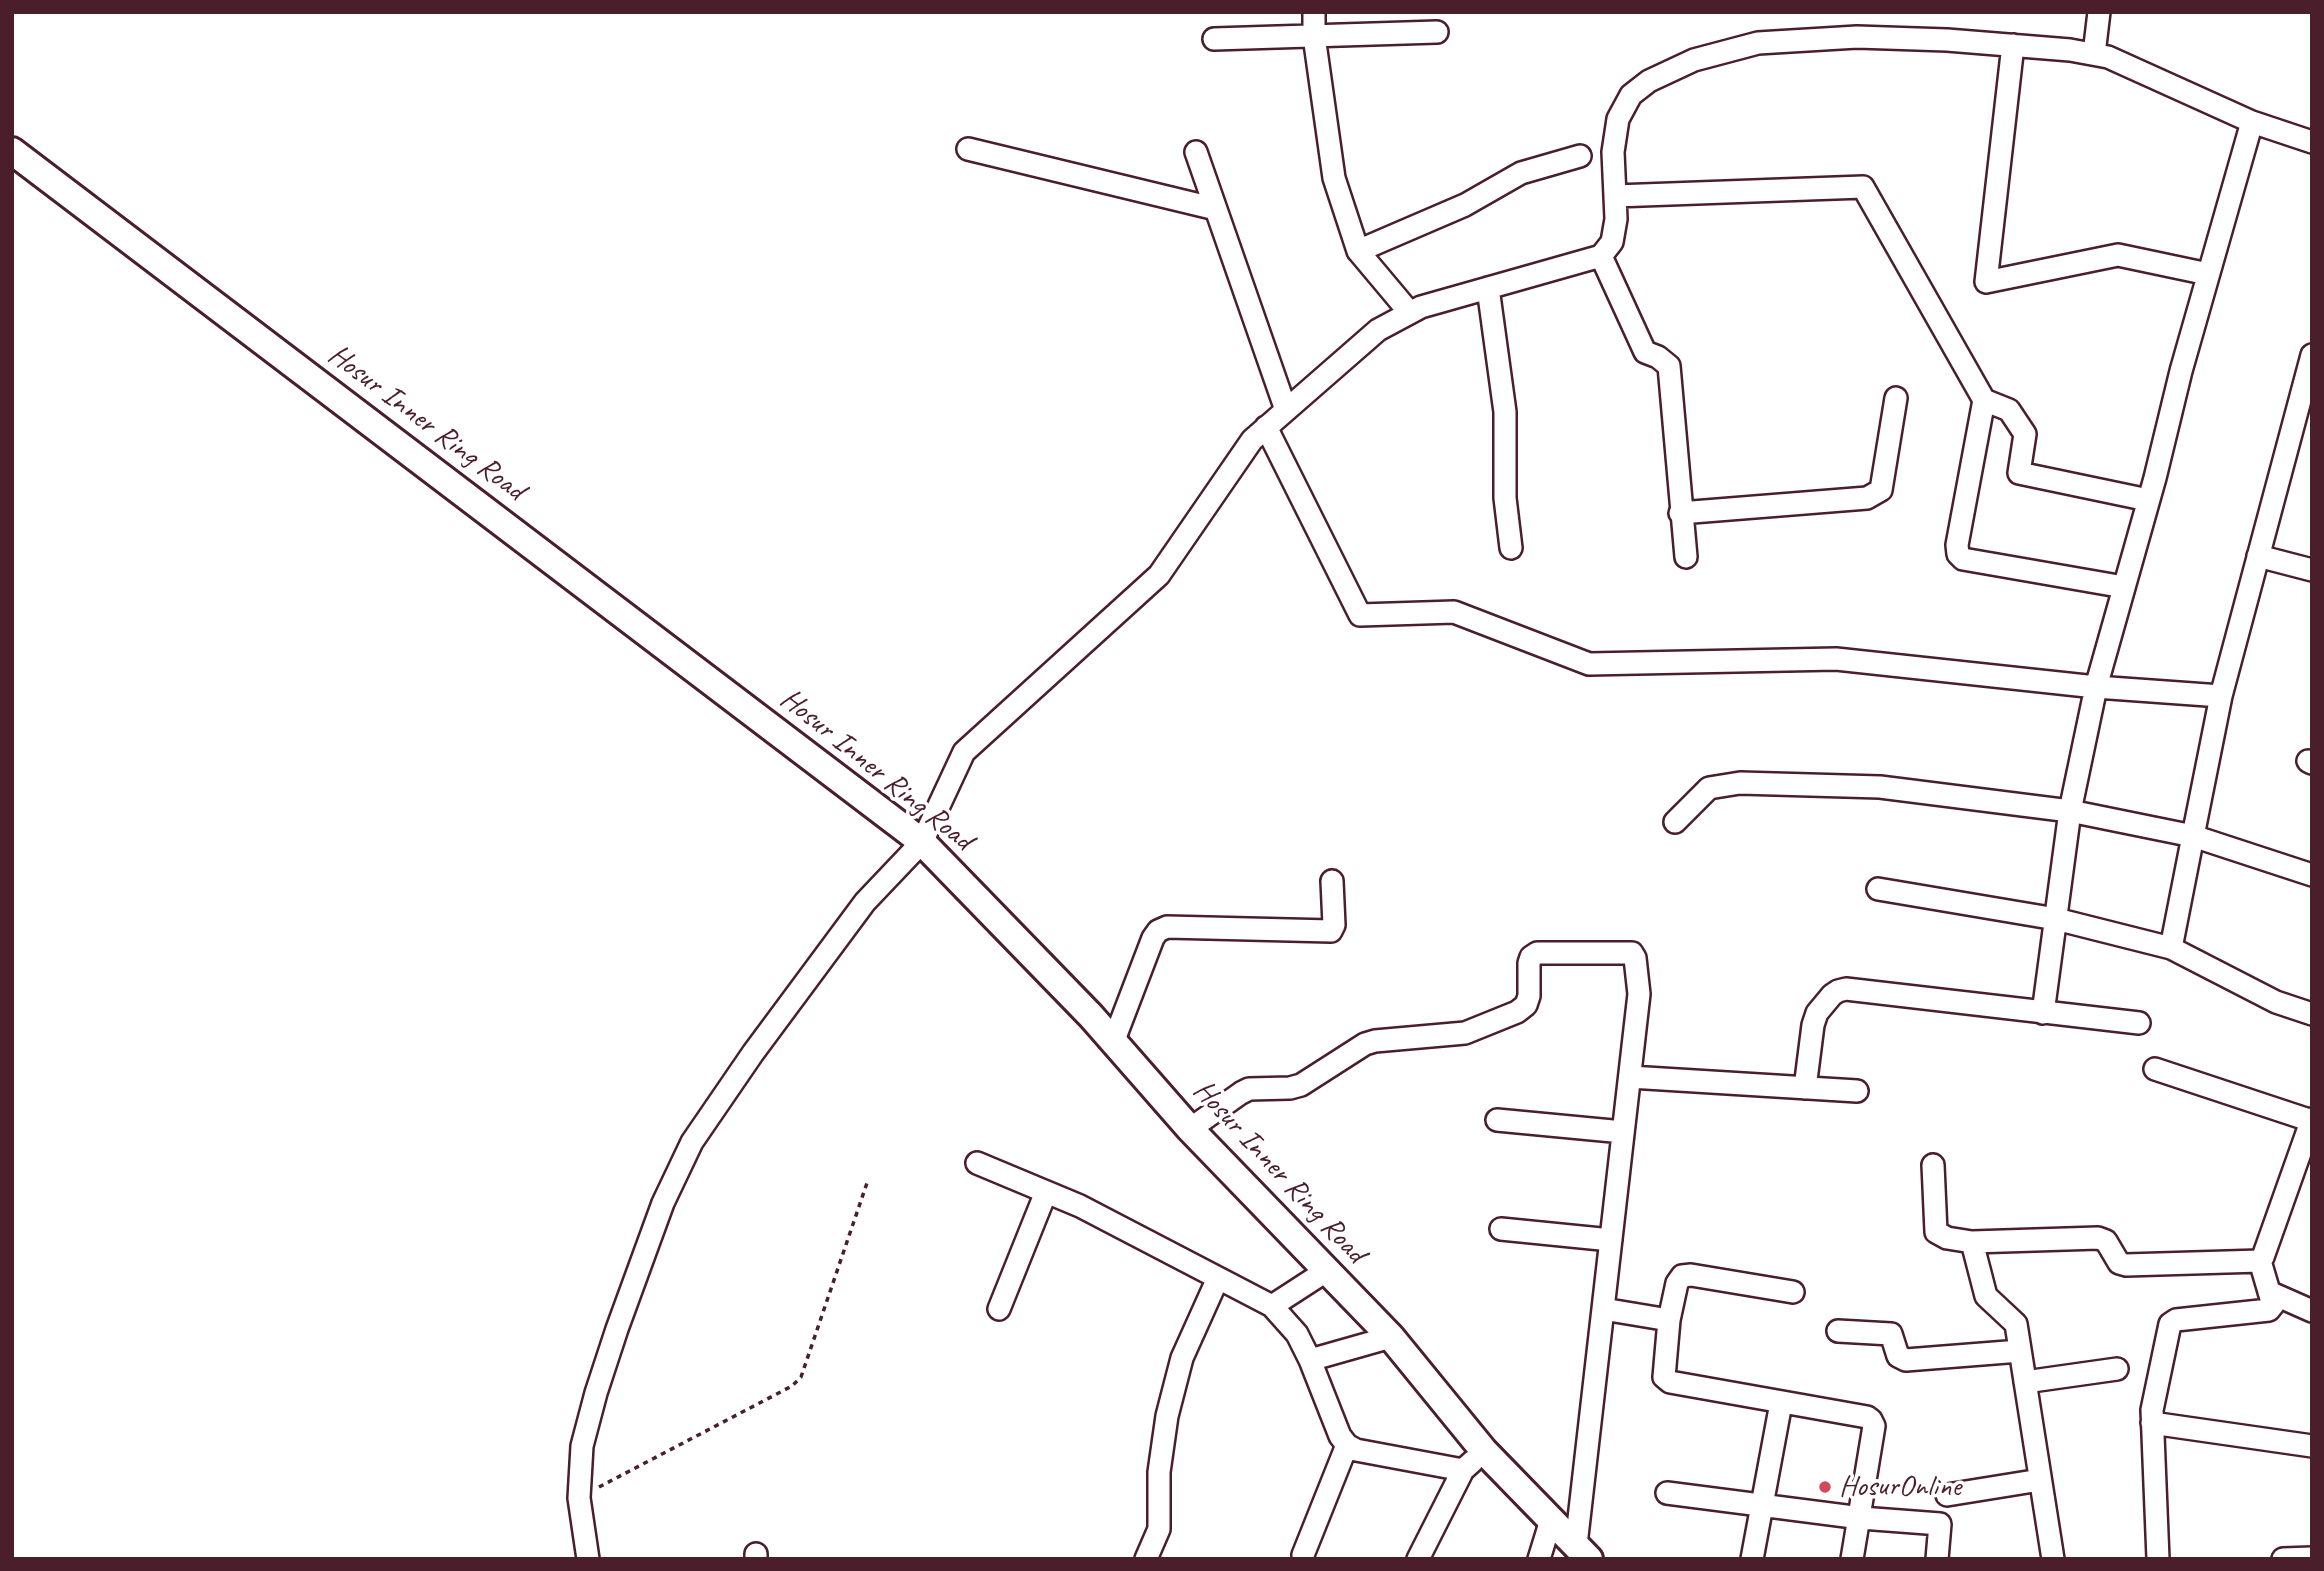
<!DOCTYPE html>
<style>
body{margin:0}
#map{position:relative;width:2324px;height:1571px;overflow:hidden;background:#fff;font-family:Caveat,sans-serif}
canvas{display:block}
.frame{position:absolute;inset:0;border:14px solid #4a1f2b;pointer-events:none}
</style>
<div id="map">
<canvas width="2324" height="1571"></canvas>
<div class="frame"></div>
</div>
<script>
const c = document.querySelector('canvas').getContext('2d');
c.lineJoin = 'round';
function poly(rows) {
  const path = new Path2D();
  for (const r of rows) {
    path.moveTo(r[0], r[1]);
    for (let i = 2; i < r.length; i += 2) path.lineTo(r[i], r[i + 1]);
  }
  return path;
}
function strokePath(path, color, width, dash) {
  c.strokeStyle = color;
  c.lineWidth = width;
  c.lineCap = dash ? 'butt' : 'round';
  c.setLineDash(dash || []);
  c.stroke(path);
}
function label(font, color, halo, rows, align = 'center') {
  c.font = font + ' Caveat,sans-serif';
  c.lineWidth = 7;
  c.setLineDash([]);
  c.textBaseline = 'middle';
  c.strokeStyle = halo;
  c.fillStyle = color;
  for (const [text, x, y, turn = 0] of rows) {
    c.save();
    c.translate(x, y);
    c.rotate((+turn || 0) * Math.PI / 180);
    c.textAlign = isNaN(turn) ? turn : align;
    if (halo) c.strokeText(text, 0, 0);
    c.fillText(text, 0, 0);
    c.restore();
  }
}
const path = poly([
 [599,1487,792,1386,801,1377,868,1180]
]);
const minor = poly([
 [1314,12,1314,36,1334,178,1358,251,1410,313],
 [1214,39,1437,32],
 [2013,45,1986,282,2118,255,2208,274],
 [2094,54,2099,12],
 [968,149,1216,209],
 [1196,152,1286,410],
 [1615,196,1863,187,1984,400,2009,410,2025,434,2019,473,2148,500],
 [1358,251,1465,205,1521,173,1580,156],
 [1601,256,1645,352,1658,357,1669,366,1686,557],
 [1488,288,1505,412,1505,498,1511,548],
 [1984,400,1957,545,1958,554,1963,559,2124,587],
 [1266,427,1360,615,1454,612,1589,664,1836,659,2096,687,2221,696],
 [1680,513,1867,498,1881,490,1896,398],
 [2258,556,2312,570],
 [2308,761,2312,763],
 [1675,822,1709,788,1740,783,1880,787,2070,811,2193,836,2221,696,2312,355],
 [1878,889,2056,919,2171,948,2276,1002,2312,1014],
 [2171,948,2193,836,2312,875],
 [2043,1013,2070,811,2096,687,2155,478,2181,371,2252,122],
 [1114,1040,1153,938,1158,931,1167,927,1331,931,1334,925,1332,881],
 [2155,1069,2312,1121],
 [1630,1077,1857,1091],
 [1805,1088,1813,1025,1817,1013,1832,995,1838,991,1846,989,2139,1023],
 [1497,1120,1623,1132],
 [1190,1129,1241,1093,1249,1089,1290,1088,1301,1085,1365,1044,1375,1041,1465,1033,1517,1012,1526,1005,1529,996,1529,963,1531,957,1537,953,1632,953,1635,958,1639,994,1576,1545],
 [977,1163,1080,1206,1272,1306,1297,1334,1310,1360,1340,1436,1347,1445,1356,1450,1463,1470],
 [1933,1165,1936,1232,1947,1238,1972,1242],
 [1501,1229,1611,1240],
 [2269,1292,2312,1311],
 [1272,1306,1326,1271],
 [999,1309,1046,1192],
 [1603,1309,1669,1320,1664,1377,1670,1382,1867,1417,1871,1420,1874,1426,1852,1559],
 [1669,1320,1677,1283,1682,1276,1691,1275,1793,1292],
 [1838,1331,1891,1334,1898,1356,1906,1360,2020,1351],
 [1310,1360,1391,1337],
 [2025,1382,2117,1369],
 [2152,1423,2312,1446],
 [1667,1493,1861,1518,1940,1524,1937,1559],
 [1947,1495,2040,1480],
 [1303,1555,1347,1445],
 [588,1559,579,1498,582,1446,596,1393,617,1329,663,1203,692,1142,753,1053,865,902,922,842,964,752,1159,575,1252,440,1378,330,1421,307,1601,256,1612,242,1616,219,1613,152,1618,119,1631,95,1649,81,1694,60,1758,43,1857,37,1947,40,2070,50,2108,57,2252,122,2312,142],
 [756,1559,756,1554],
 [1146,1559,1159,1529,1159,1472,1167,1416,1182,1358,1218,1278],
 [1418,1559,1463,1470,1473,1461],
 [1539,1559,1551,1520],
 [1752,1559,1781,1403],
 [2053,1559,2016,1324,1986,1296,1972,1242,2098,1238,2106,1241,2119,1263,2126,1265,2260,1261,2263,1257,2312,1119],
 [2158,1559,2152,1410,2170,1324,2176,1320,2269,1310,2273,1305,2260,1261],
 [2283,1559,2312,1558]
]);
const major = poly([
 [12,151,922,842,1091,1016,1190,1129,1391,1337,1484,1451,1589,1559]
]);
const markers = [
 [1825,1487,7,"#d1495b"]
];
const streetNames = [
 ["Hosur Inner Ring Road",426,423,37],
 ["Hosur Inner Ring Road",876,770,39],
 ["Hosur Inner Ring Road",1279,1172,47]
];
const poiNames = [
 ["HosurOnline",1839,1487]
];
strokePath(minor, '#4a1f2b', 26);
strokePath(major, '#4a1f2b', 32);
strokePath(path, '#4a1f2b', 3.5, [5, 5]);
strokePath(minor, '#fff', 21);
strokePath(major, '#fff', 26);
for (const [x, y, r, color] of markers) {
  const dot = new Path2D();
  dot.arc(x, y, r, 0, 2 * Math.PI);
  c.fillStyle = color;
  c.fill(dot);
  strokePath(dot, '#fff', 2.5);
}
label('30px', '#4a1f2b', '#fff', streetNames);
label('30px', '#4a1f2b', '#fff', poiNames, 'left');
</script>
